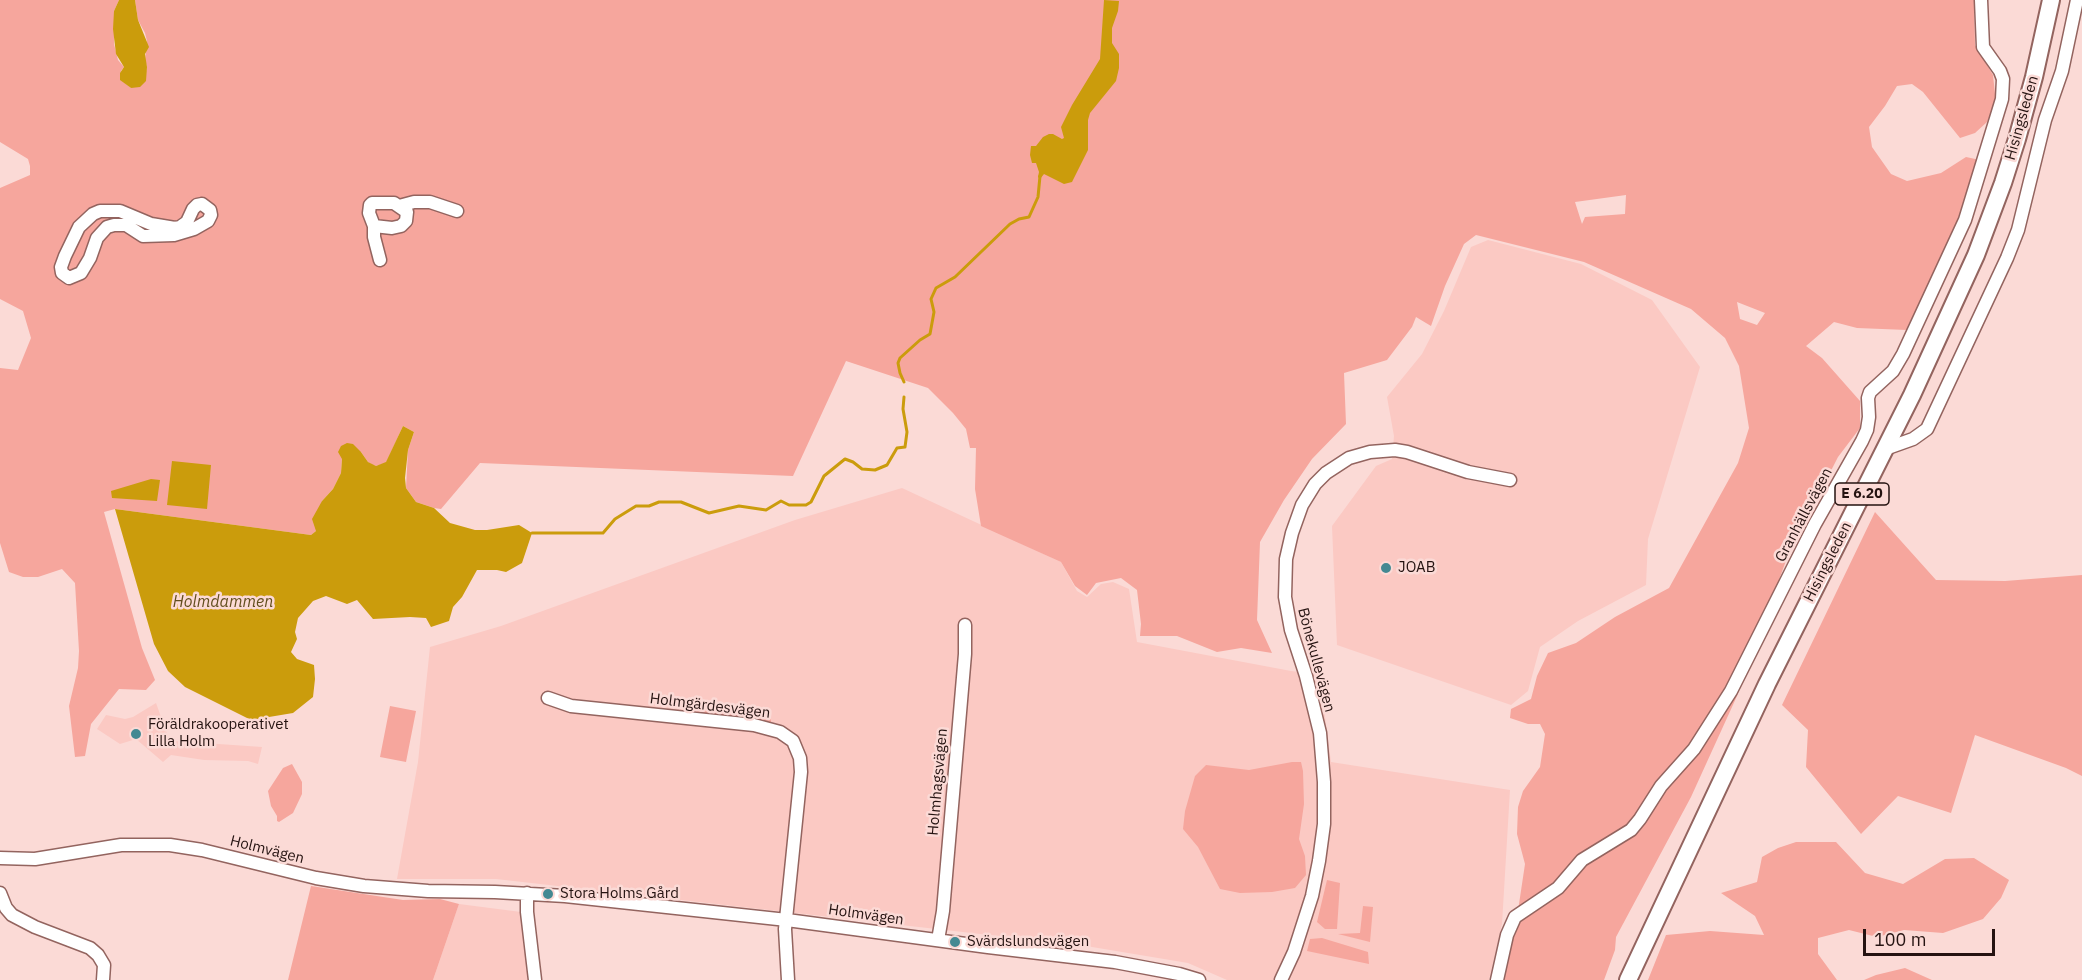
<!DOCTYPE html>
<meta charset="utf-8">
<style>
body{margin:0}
#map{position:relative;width:2082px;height:980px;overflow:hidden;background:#fbdad6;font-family:"IBM Plex Sans",sans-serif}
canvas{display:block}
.scale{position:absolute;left:1863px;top:929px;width:132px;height:27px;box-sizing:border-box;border:3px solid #251311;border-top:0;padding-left:8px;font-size:18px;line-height:21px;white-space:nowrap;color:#251311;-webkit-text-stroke:4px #fbdad6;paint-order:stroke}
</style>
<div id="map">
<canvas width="2082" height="980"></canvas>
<div class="scale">100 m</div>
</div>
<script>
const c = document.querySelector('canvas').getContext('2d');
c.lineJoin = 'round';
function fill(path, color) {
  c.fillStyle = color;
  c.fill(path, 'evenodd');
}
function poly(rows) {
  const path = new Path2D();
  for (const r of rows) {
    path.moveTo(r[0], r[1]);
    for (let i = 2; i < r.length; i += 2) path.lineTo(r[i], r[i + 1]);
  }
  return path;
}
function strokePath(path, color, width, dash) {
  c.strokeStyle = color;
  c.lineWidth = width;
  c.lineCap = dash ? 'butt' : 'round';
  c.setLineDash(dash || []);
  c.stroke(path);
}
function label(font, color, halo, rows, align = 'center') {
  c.font = font + ' "IBM Plex Sans",sans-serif';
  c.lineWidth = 5;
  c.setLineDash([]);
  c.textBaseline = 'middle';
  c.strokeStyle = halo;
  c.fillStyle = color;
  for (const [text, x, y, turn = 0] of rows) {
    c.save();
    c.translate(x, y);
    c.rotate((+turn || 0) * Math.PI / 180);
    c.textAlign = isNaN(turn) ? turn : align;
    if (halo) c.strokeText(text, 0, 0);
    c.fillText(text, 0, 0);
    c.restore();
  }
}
const built = poly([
 [1488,240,1581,264,1652,300,1700,367,1648,539,1646,585,1578,621,1540,647,1528,691,1511,705,1337,645,1332,526,1376,466,1392,459,1394,436,1387,397,1422,354,1444,311,1471,247],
 [902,488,1061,562,1077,591,1087,597,1101,584,1113,582,1129,589,1137,642,1291,671,1314,674,1324,709,1331,762,1510,790,1502,924,1489,980,1227,980,1188,963,1086,946,496,879,397,879,418,762,430,647,501,626,795,520],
 [156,703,169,739,175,741,262,747,258,764,248,761,204,760,171,755,163,762,136,739,120,744,97,729,106,715,125,719,133,717],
 [459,904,521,912,528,980,433,980]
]);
const green = poly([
 [0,0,119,0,114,11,114,44,118,60,124,67,121,71,120,79,131,88,145,76,147,67,145,60,147,41,145,33,138,20,135,0,1974,0,1975,45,1993,75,1996,103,1987,122,1975,133,1960,138,1923,92,1912,84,1897,86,1885,106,1869,127,1872,147,1891,174,1907,181,1941,173,1966,157,1980,160,1955,227,1907,330,1857,328,1834,322,1806,346,1822,358,1860,401,1860,428,1838,457,1788,555,1737,696,1691,797,1616,937,1615,950,1604,980,1501,980,1516,924,1525,864,1517,834,1518,807,1523,791,1540,767,1545,734,1540,724,1528,724,1510,718,1511,709,1531,699,1537,676,1548,653,1576,643,1615,617,1669,588,1738,463,1749,428,1739,366,1725,338,1691,309,1584,262,1476,235,1464,244,1445,286,1431,326,1416,317,1412,327,1387,360,1344,373,1346,424,1312,459,1284,500,1260,542,1257,620,1272,653,1241,648,1217,652,1177,636,1140,636,1141,624,1137,590,1121,578,1096,583,1087,595,1075,586,1061,562,981,526,975,489,976,448,970,448,966,429,953,413,928,388,846,361,793,476,480,463,441,509,434,508,416,502,406,488,408,450,414,432,403,426,386,463,376,466,372,465,368,462,361,452,342,459,341,473,333,489,322,501,316,531,311,535,115,509,104,512,142,648,155,680,146,690,119,689,91,724,85,756,75,757,69,706,78,668,79,651,75,583,62,569,38,577,23,577,9,572,0,543,0,368,18,370,31,338,23,311,0,299,0,188,30,175,30,166,28,159,0,142],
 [1626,195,1625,214,1585,217,1582,224,1575,202],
 [1737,302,1765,313,1757,325,1740,319],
 [1875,512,1936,580,2005,581,2082,575,2082,776,2066,768,1975,735,1951,813,1898,796,1861,834,1806,767,1808,730,1782,705],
 [683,702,685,704,729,709,729,714,771,719,771,723,688,712,682,705],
 [390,706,416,711,406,762,380,757],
 [1292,762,1301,762,1303,771,1304,804,1299,839,1305,856,1306,875,1295,888,1272,892,1240,893,1220,889,1198,847,1183,829,1185,811,1195,776,1206,765,1249,770],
 [292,764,302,782,302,794,293,813,279,822,277,821,277,816,271,806,268,791,283,768],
 [1796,842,1836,842,1865,873,1903,884,1945,859,1974,858,2009,880,2001,898,1983,919,1943,933,1904,930,1877,937,1849,930,1818,938,1818,954,1837,980,1648,980,1666,935,1710,931,1764,935,1755,916,1721,893,1757,882,1762,857,1778,848],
 [1327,880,1340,883,1337,929,1325,929,1317,922],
 [311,886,403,900,440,899,459,904,433,980,288,980],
 [1363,906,1373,907,1370,942,1338,934,1360,933],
 [1322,938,1368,952,1369,964,1307,951,1310,939],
 [1905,968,1932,980,1864,980,1876,975]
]);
const water = poly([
 [119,0,135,0,138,20,149,47,145,54,147,67,146,81,140,87,131,88,120,80,120,73,124,67,116,54,113,29,114,11],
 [1104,0,1119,1,1118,11,1112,28,1112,43,1119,54,1119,68,1116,81,1090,113,1088,120,1088,150,1072,182,1064,184,1044,174,1040,179,1038,177,1039,172,1036,163,1032,163,1030,155,1031,146,1036,146,1043,137,1049,134,1053,134,1062,139,1064,138,1061,127,1072,105,1100,59],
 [403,426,414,432,408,450,405,478,406,488,416,502,434,508,450,523,475,530,487,530,519,525,532,533,522,563,506,572,497,570,477,570,462,597,453,607,449,621,431,627,426,618,410,617,373,619,357,600,347,604,326,596,313,601,298,618,295,632,297,639,291,652,297,659,314,665,315,679,313,697,293,713,251,720,185,687,168,671,154,644,115,509,311,535,316,531,312,519,322,501,333,489,341,473,342,459,338,452,341,446,347,443,353,444,361,452,368,462,376,466,386,462],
 [172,461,211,465,207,509,167,505],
 [151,479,160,480,157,501,112,498,111,491]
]);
const stream = poly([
 [904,382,900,373,898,363,900,358,920,340,930,334,934,312,931,299,936,288,955,277,1010,224,1019,219,1029,217,1038,197,1040,176],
 [532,533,603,533,615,519,636,506,649,506,659,502,681,502,709,513,739,506,766,510,781,501,789,505,806,505,811,502,824,476,845,459,853,462,862,469,875,470,887,465,897,448,905,447,907,432,903,409,904,397]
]);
const minor = poly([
 [202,204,210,210,211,215,208,221,194,229,174,235,143,236,126,225,114,225,107,227,97,238,90,258,81,273,69,278,62,273,61,267,65,256,79,227,93,214,100,211,120,211,151,224,175,228,180,227,187,222,193,209,197,205,202,204],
 [399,206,414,202,430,202,457,211],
 [374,226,392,228,401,226,406,221,407,212,394,203,372,203,370,205,369,213,374,226,374,237,380,260],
 [1885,449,1913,439,1927,429,2007,258,2018,230,2045,120,2062,71,2077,0],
 [548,698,571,706,754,725,780,732,793,741,800,758,801,772,785,929,788,980],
 [0,858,35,859,121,845,170,845,202,850,316,878,364,886,428,891,495,892,565,896,787,920,988,947,1115,962,1179,974,1199,980],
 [0,893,6,908,12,915,35,927,90,948,98,955,104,965,103,980],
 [527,893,527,912,535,980],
 [938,940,943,911,965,654,965,625],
 [1281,980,1294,952,1312,896,1319,861,1324,824,1324,782,1320,733,1306,676,1291,630,1285,597,1286,559,1292,533,1302,505,1315,484,1326,473,1349,458,1370,452,1395,450,1407,452,1468,472,1510,480],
 [1497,980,1507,935,1515,917,1558,888,1582,860,1631,830,1640,819,1661,786,1694,749,1731,691,1815,524,1862,441,1867,430,1869,417,1868,398,1870,392,1893,371,1903,354,1965,220,2002,99,2003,79,2000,71,1983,47,1981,0]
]);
const highway = poly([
 [1628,980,1767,684,1912,395,1976,255,2003,183,2017,139,2034,77,2051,0]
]);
const markers = [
 [1386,568,6,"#438992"],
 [136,734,6,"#438992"],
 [548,894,6,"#438992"],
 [955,942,6,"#438992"]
];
const shields = [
 [1862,494,54]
];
const shieldNames = [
 ["E 6.20",1862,494]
];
const streetNames = [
 ["Hisingsleden",2022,118,-74],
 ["Granhällsvägen",1804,515,-62],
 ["Hisingsleden",1828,562,-63],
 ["Bönekullevägen",1316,660,75],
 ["Holmgärdesvägen",710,706,7],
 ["Holmhagsvägen",938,782,-85],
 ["Holmvägen",267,850,14],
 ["Holmvägen",866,915,8]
];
const poiNames = [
 ["JOAB",1398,568],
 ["Föräldrakooperativet",148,725],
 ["Lilla Holm",148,742],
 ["Stora Holms Gård",560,894],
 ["Svärdslundsvägen",967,942]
];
const waterNames = [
 ["Holmdammen",223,602]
];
fill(built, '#fbc9c3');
fill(green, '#f6a69d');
fill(water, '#cb9c0c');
strokePath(stream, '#cb9c0c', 3);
strokePath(minor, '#93645f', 15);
strokePath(highway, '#93645f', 20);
strokePath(minor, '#fff', 12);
strokePath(highway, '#fff', 16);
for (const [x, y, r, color] of markers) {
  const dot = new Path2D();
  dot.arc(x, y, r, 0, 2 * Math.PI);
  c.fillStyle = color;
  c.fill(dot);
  strokePath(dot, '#fbdad6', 2);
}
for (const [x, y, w] of shields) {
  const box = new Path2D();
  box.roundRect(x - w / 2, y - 11, w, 22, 4.5);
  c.fillStyle = '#fbdad6';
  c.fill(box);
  strokePath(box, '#251311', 1.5);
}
label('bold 14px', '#251311', null, shieldNames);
label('15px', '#251311', '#fbdad6', streetNames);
label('15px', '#251311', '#fbdad6', poiNames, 'left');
label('italic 16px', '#624e1e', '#fbdad6', waterNames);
</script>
